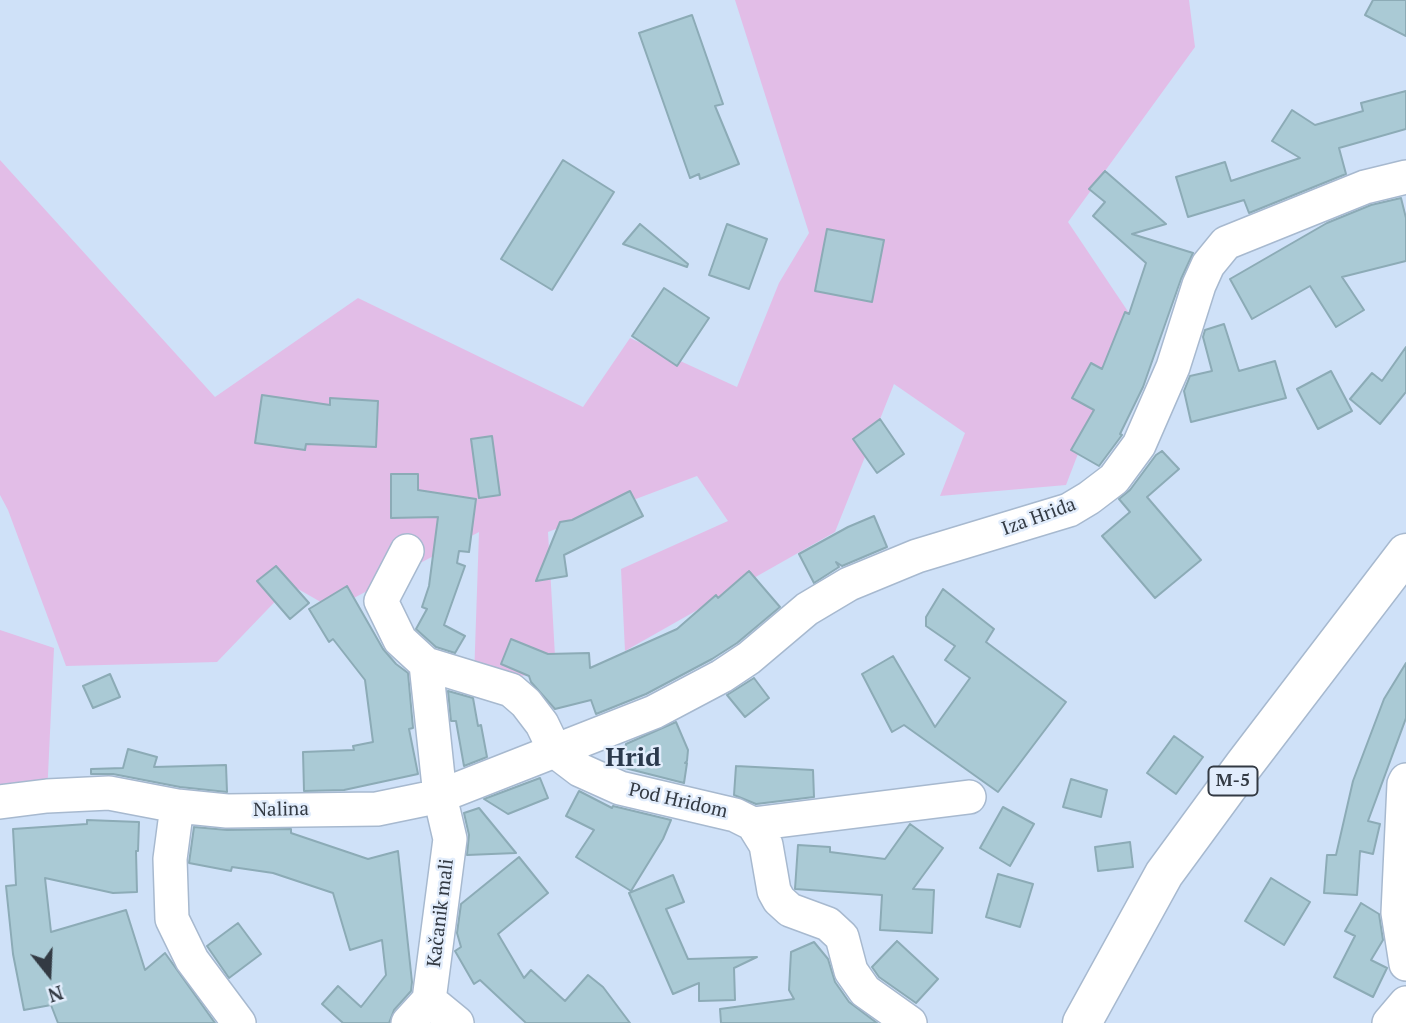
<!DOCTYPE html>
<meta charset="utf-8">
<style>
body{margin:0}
#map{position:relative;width:1406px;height:1023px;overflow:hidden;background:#cfe1f8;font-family:"PT Serif",serif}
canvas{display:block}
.north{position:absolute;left:14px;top:939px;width:70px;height:70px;-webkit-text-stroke:5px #e2edfc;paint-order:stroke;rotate:162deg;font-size:19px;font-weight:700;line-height:28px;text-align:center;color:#333a43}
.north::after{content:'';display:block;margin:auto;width:24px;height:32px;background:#333a43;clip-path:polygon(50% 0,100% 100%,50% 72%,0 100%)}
</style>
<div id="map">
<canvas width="1406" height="1023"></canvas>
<div class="north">N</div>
</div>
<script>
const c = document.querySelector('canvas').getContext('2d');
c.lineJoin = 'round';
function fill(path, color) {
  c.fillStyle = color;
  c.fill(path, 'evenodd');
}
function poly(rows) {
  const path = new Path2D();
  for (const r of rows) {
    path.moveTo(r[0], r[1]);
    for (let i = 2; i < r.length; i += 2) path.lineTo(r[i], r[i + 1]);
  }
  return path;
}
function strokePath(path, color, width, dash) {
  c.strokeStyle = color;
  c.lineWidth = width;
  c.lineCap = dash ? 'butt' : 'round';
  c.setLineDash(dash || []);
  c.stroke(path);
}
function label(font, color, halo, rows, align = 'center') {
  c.font = font + ' "PT Serif",serif';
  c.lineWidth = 5;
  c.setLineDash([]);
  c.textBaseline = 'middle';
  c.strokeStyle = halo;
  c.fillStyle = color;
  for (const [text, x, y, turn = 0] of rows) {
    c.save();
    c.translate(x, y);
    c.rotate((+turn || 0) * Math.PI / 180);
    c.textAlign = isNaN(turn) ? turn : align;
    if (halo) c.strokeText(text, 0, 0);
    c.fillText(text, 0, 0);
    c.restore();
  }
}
const green = poly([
 [735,0,1189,0,1195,47,1068,222,1131,316,1066,485,940,496,965,433,894,384,835,532,625,651,621,569,728,521,697,476,548,532,556,674,474,678,479,532,333,609,291,585,217,662,66,666,8,510,0,495,0,160,215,397,358,298,583,407,630,338,737,387,779,283,809,233],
 [0,630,54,648,47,796,0,802]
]);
const building = poly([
 [1373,0,1406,0,1406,36,1365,15,1373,0],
 [692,15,723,104,715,106,739,164,700,179,699,174,690,178,639,33,692,15],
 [1406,91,1406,129,1339,148,1346,174,1249,213,1244,200,1188,217,1176,177,1225,162,1231,181,1300,158,1272,141,1292,110,1315,125,1363,111,1361,103,1406,91],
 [563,160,614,192,552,290,501,259,563,160],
 [1105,171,1166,224,1132,234,1193,253,1181,279,1143,387,1120,434,1122,435,1099,466,1071,450,1094,410,1072,398,1091,363,1102,369,1125,312,1129,314,1146,263,1093,216,1105,202,1089,189,1105,171],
 [1401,198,1406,218,1406,261,1342,277,1364,310,1336,327,1310,286,1252,319,1230,279,1327,223,1371,205,1401,198],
 [640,224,688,264,687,267,623,244,640,224],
 [727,224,767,239,749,289,709,275,727,224],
 [827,229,884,240,872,302,815,291,827,229],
 [664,288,709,318,677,366,632,336,664,288],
 [1224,324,1239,371,1275,361,1286,398,1191,422,1184,391,1190,376,1212,371,1203,337,1205,330,1224,324],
 [1406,347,1406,392,1380,424,1350,399,1372,373,1382,381,1406,347],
 [1331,371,1352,411,1318,429,1297,389,1331,371],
 [262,395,330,405,330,398,378,401,376,447,306,444,305,450,255,443,262,395],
 [880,419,904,454,877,473,853,439,880,419],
 [492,436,500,495,479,498,471,439,492,436],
 [1162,451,1179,469,1147,497,1201,560,1155,598,1102,536,1130,512,1119,499,1130,490,1156,455,1162,451],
 [391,474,418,474,418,490,476,499,469,552,459,551,457,563,465,566,444,625,465,636,455,653,436,647,416,629,427,609,422,607,429,586,438,517,391,518,391,474],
 [630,491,643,516,564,555,567,576,536,581,560,522,572,520,630,491],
 [874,516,887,547,842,566,836,562,839,567,814,583,799,554,848,527,874,516],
 [276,566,309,603,290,619,257,581,276,566],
 [749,571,780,607,737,643,712,659,646,694,596,714,591,700,555,709,531,682,529,676,501,664,511,639,548,654,589,653,590,668,677,629,716,595,718,598,749,571],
 [347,586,383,649,396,664,408,673,413,728,409,729,418,774,344,790,304,791,303,752,354,750,353,746,373,742,365,680,333,639,329,642,309,609,347,586],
 [943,589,994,629,986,642,1066,702,998,792,904,725,892,732,862,674,893,656,935,727,970,678,945,660,955,646,926,626,926,617,943,589],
 [1406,663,1406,718,1368,821,1380,824,1373,854,1360,851,1357,895,1324,893,1327,855,1336,855,1353,781,1384,699,1406,663],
 [110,674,120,697,93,708,83,686,110,674],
 [754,678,769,698,745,717,727,695,754,678],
 [448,691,473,698,478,726,481,725,487,757,464,766,456,721,451,721,448,691],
 [676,722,688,750,687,761,685,763,687,763,684,783,621,767,626,744,676,722],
 [1174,736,1203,757,1176,794,1147,773,1174,736],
 [128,749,157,757,154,767,226,765,227,792,180,787,113,774,91,774,91,769,123,768,128,749],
 [736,766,813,770,814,797,756,804,734,795,736,766],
 [540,778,548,798,508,814,484,799,540,778],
 [1071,779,1107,790,1101,817,1063,807,1071,779],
 [579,791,612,808,613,806,671,820,663,839,631,891,576,857,594,830,566,816,579,791],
 [1003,807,1034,824,1010,866,980,848,1003,807],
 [479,808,516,853,467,855,469,835,464,813,479,808],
 [87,820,139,822,138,851,136,851,137,892,113,893,45,878,51,932,126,910,145,970,165,953,215,1023,58,1023,51,1005,24,1010,13,954,6,886,16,885,13,829,87,824,87,820],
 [910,824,943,848,913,889,934,890,932,933,880,930,882,895,795,889,798,845,830,847,830,852,885,859,910,824],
 [194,827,227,830,291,829,291,833,368,859,398,851,412,982,411,991,394,1010,389,1023,343,1023,322,1004,338,986,361,1007,386,975,382,940,350,950,333,893,273,873,232,867,231,871,189,863,194,827],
 [1130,842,1133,867,1098,871,1095,847,1130,842],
 [519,857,548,893,498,934,524,978,531,970,565,1001,588,975,603,987,630,1023,526,1023,480,980,474,984,455,951,461,947,457,933,461,904,519,857],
 [998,874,1033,884,1020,927,986,917,998,874],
 [673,875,684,902,666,909,688,959,757,957,734,968,735,1000,699,1001,699,983,673,994,629,893,673,875],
 [1271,878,1310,902,1284,945,1245,921,1271,878],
 [1361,903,1379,914,1383,940,1371,960,1387,968,1373,997,1334,977,1355,936,1345,931,1361,903],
 [238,923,261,954,229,978,207,946,238,923],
 [897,941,938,979,916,1003,879,977,872,967,897,941],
 [814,942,828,959,835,982,849,1002,877,1023,721,1023,720,1009,794,999,789,990,791,952,814,942]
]);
const minor = poly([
 [407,551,381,601,400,640,426,664,511,690,526,703,542,724,555,751,580,770,620,788,735,815,753,824,766,845,774,891,779,900,790,910,828,924,842,937,851,971,865,991,910,1023],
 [1406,780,1404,784,1398,913,1406,964],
 [0,802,47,796,109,793,177,806,227,811,377,809,440,796,654,712,722,676,749,658,807,609,849,584,917,556,1069,510,1089,498,1114,479,1139,445,1173,367,1199,285,1208,265,1226,243,1365,187,1406,177],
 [177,806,170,859,172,919,192,960,239,1023],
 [753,824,969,797],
 [429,1000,457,1023],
 [408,1023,429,1000,450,839,440,796,426,664],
 [1389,1023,1406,1003]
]);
const primary = poly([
 [1082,1023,1164,874,1244,765,1406,553]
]);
const shields = [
 [1233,781,49]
];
const shieldNames = [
 ["M-5",1233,781]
];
const streetNames = [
 ["Iza Hrida",1039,517,-20],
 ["Pod Hridom",678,801,13],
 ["Nalina",281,810,-1],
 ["Kačanik mali",441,913,-83]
];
const districtNames = [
 ["Hrid",633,759]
];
fill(green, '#e2bde7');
fill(building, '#aacad5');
strokePath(building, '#8cabb6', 2);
strokePath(minor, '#a7b9cf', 36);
strokePath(primary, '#a7b9cf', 41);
strokePath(minor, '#fff', 33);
strokePath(primary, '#fff', 38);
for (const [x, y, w] of shields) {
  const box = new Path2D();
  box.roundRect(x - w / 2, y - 14.5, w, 29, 5);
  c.fillStyle = '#e2edfc';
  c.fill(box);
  strokePath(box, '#333a43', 2);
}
label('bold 18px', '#333a43', null, shieldNames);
label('19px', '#333a43', '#e2edfc', streetNames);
label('bold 26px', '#2b394c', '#e2edfc', districtNames);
</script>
